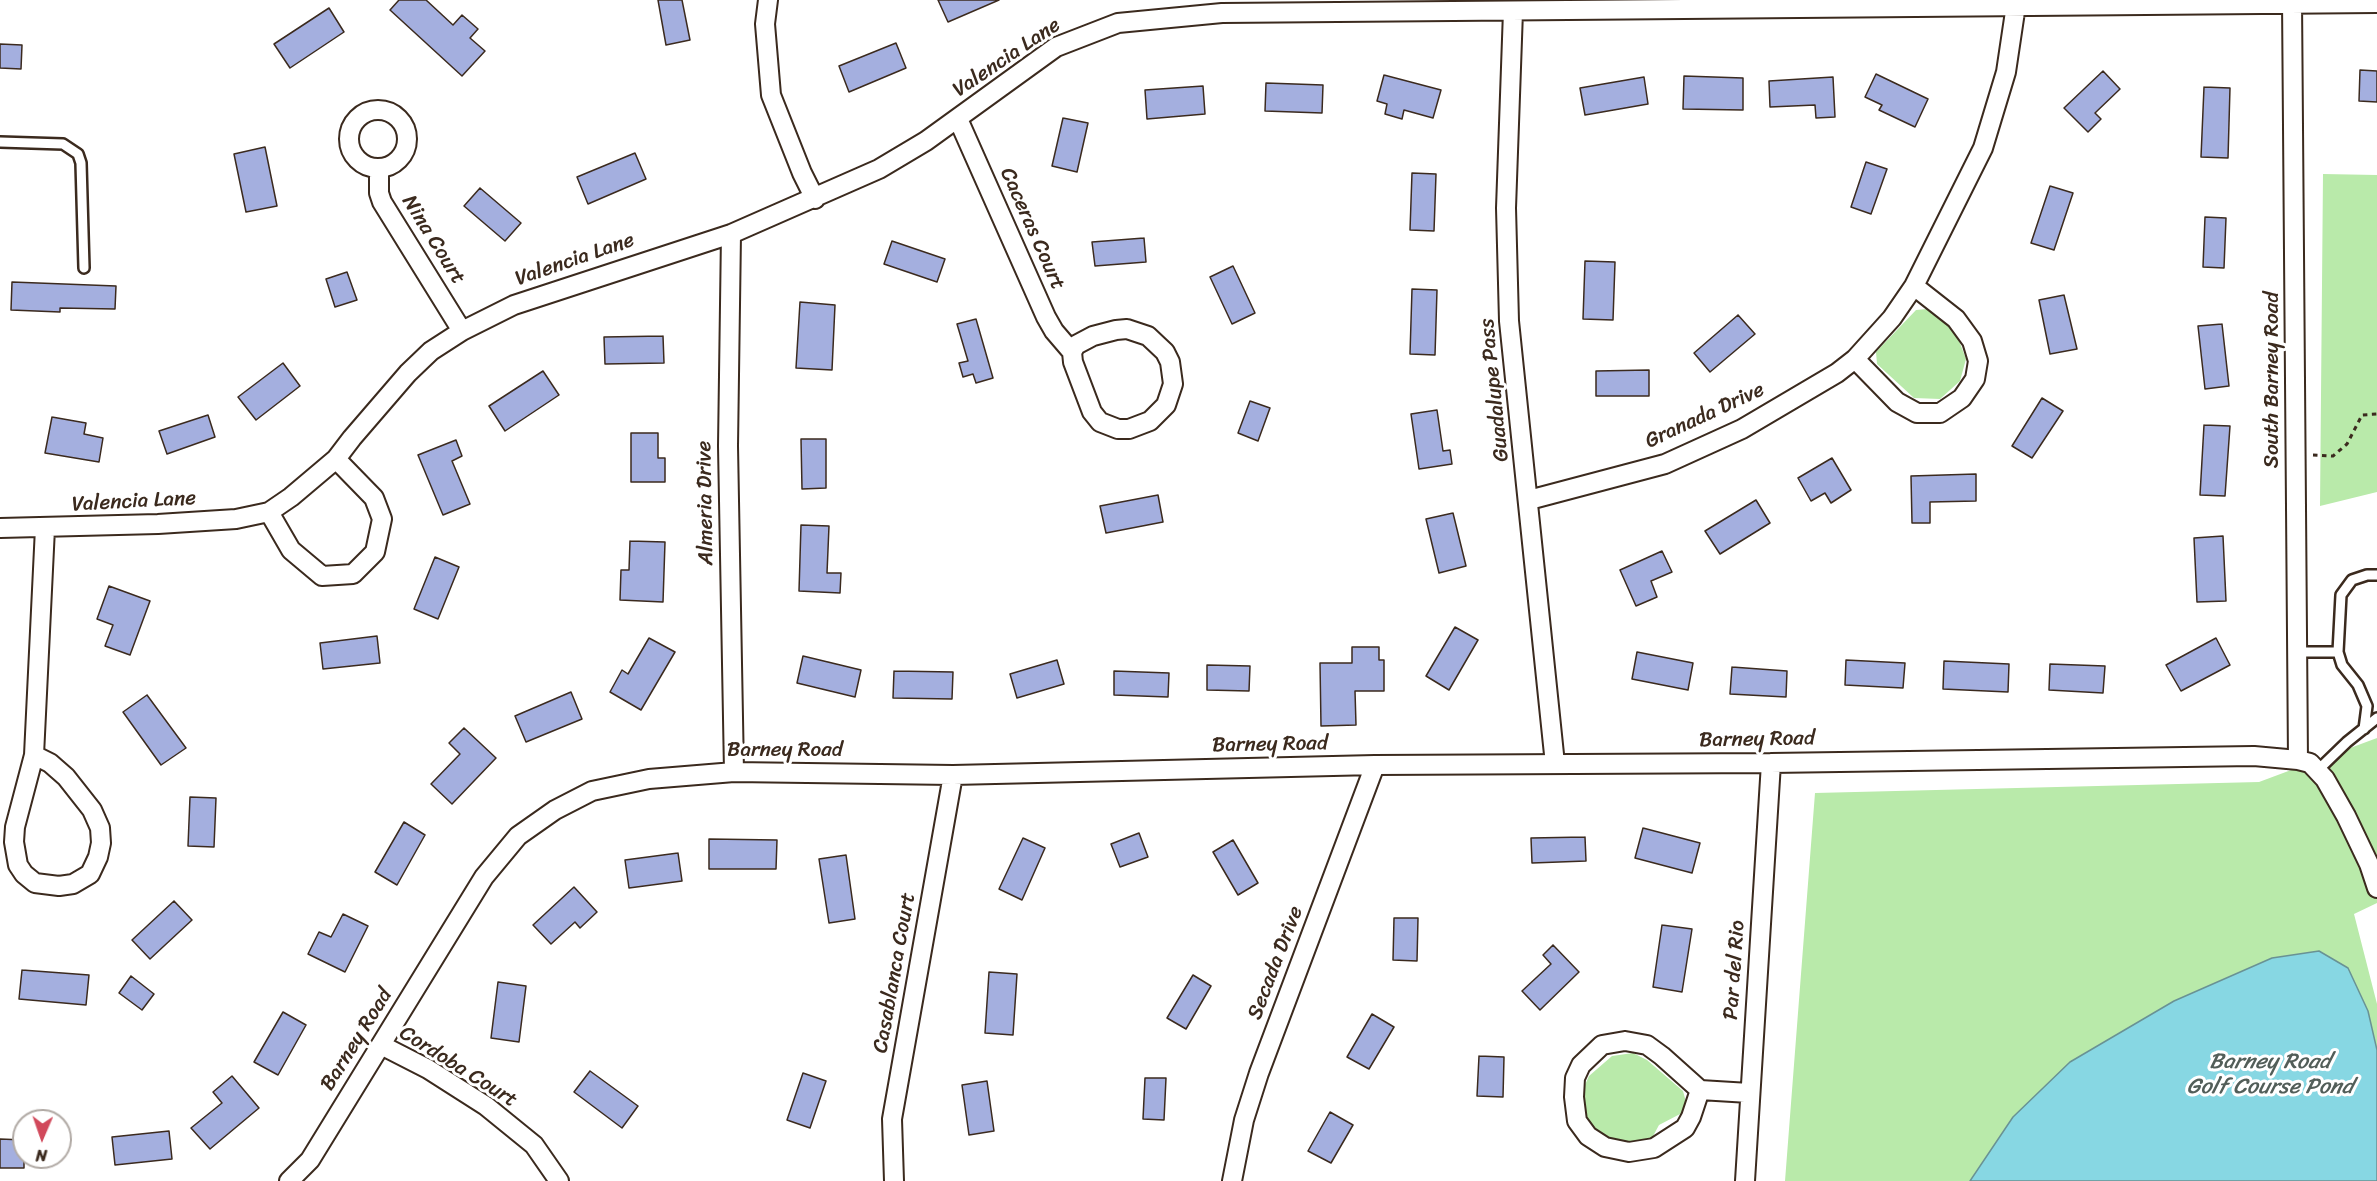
<!DOCTYPE html>
<style>
body{margin:0}
#map{position:relative;width:2377px;height:1181px;overflow:hidden;background:#fff;font-family:Sriracha,sans-serif}
canvas{display:block}
.north{position:absolute;left:12px;top:1109px;width:60px;height:60px;box-sizing:border-box;background:#fff;border:2px solid #b1aaa5;border-radius:50%;rotate:182deg;font-size:16px;font-weight:700;line-height:24px;text-align:center;color:#3b2a1e}
.north::after{content:'';display:block;margin:auto;width:21px;height:27px;background:#d1495b;clip-path:polygon(50% 0,100% 100%,50% 72%,0 100%)}
</style>
<div id="map">
<canvas width="2377" height="1181"></canvas>
<div class="north">N</div>
</div>
<script>
const c = document.querySelector('canvas').getContext('2d');
c.lineJoin = 'round';
function fill(path, color) {
  c.fillStyle = color;
  c.fill(path, 'evenodd');
}
function poly(rows) {
  const path = new Path2D();
  for (const r of rows) {
    if (r.length === 3) {
      path.moveTo(r[0] + r[2], r[1]);
      path.arc(r[0], r[1], r[2], 0, 2 * Math.PI);
      continue;
    }
    path.moveTo(r[0], r[1]);
    for (let i = 2; i < r.length; i += 2) path.lineTo(r[i], r[i + 1]);
  }
  return path;
}
function strokePath(path, color, width, dash) {
  c.strokeStyle = color;
  c.lineWidth = width;
  c.lineCap = dash ? 'butt' : 'round';
  c.setLineDash(dash || []);
  c.stroke(path);
}
function label(font, color, halo, rows, align = 'center') {
  c.font = font + ' Sriracha,sans-serif';
  c.lineWidth = 6;
  c.setLineDash([]);
  c.textBaseline = 'middle';
  c.strokeStyle = halo;
  c.fillStyle = color;
  for (const [text, x, y, turn = 0] of rows) {
    c.save();
    c.translate(x, y);
    c.rotate((+turn || 0) * Math.PI / 180);
    c.textAlign = isNaN(turn) ? turn : align;
    if (halo) c.strokeText(text, 0, 0);
    c.fillText(text, 0, 0);
    c.restore();
  }
}
const green = poly([
 [2323,174,2377,175,2377,492,2320,506],
 [1927,309,1944,321,1958,338,1966,359,1960,381,1940,399,1914,398,1877,364,1876,352,1916,310],
 [2377,738,2377,903,2354,914,2377,1004,2377,1181,1785,1181,1815,793,2259,782],
 [1633,1053,1647,1060,1683,1091,1686,1102,1682,1113,1659,1125,1652,1138,1638,1143,1616,1140,1596,1132,1583,1118,1580,1096,1589,1076,1612,1056]
]);
const water = poly([
 [2319,951,2348,968,2368,1011,2377,1050,2377,1181,1970,1181,2013,1117,2070,1062,2174,1001,2272,958,2319,951]
]);
const building = poly([
 [399,0,426,0,453,25,462,15,478,29,470,38,485,51,462,76,390,10,399,0],
 [658,0,682,0,690,40,666,45,658,0],
 [938,0,999,0,948,22,938,0],
 [329,8,344,32,290,68,274,44,329,8],
 [896,43,906,68,849,92,839,66,896,43],
 [0,44,22,45,21,69,0,68,0,44],
 [2360,70,2377,71,2377,102,2359,101,2360,70],
 [2103,71,2120,89,2095,113,2101,119,2088,132,2064,108,2103,71],
 [1876,74,1928,99,1915,127,1879,110,1882,105,1865,97,1876,74],
 [1384,75,1441,90,1433,118,1404,110,1402,119,1385,114,1387,104,1377,101,1384,75],
 [1684,76,1743,78,1743,110,1683,109,1684,76],
 [1644,77,1648,104,1585,115,1580,88,1644,77],
 [1833,77,1835,117,1816,118,1815,105,1770,107,1769,81,1833,77],
 [1266,83,1323,85,1322,113,1265,111,1266,83],
 [1203,86,1205,114,1147,119,1145,90,1203,86],
 [2204,87,2230,88,2228,158,2201,157,2204,87],
 [1063,118,1088,123,1077,172,1052,166,1063,118],
 [265,147,277,206,246,212,234,154,265,147],
 [635,153,646,179,588,204,577,177,635,153],
 [1866,162,1887,169,1871,214,1851,207,1866,162],
 [1412,173,1436,174,1434,231,1410,230,1412,173],
 [2050,186,2073,193,2054,250,2031,243,2050,186],
 [480,188,521,223,505,241,464,206,480,188],
 [2205,217,2226,218,2224,268,2203,267,2205,217],
 [1144,238,1146,262,1095,266,1092,242,1144,238],
 [892,241,945,259,937,282,884,264,892,241],
 [1585,261,1615,262,1613,320,1583,319,1585,261],
 [1233,266,1255,313,1232,324,1210,277,1233,266],
 [347,272,357,300,335,307,326,279,347,272],
 [12,282,116,286,115,309,60,308,60,312,11,310,12,282],
 [1412,289,1437,290,1435,355,1410,354,1412,289],
 [2064,295,2077,349,2050,354,2039,300,2064,295],
 [800,302,835,305,832,370,796,368,800,302],
 [1738,315,1755,334,1710,372,1694,353,1738,315],
 [976,319,993,378,976,383,973,374,963,377,959,363,968,361,957,324,976,319],
 [2222,324,2229,386,2205,389,2198,326,2222,324],
 [663,336,664,363,605,364,604,337,663,336],
 [283,363,300,386,256,420,238,397,283,363],
 [1649,370,1649,396,1596,396,1596,371,1649,370],
 [543,371,559,395,505,431,489,406,543,371],
 [2042,398,2063,411,2032,458,2012,446,2042,398],
 [1250,401,1270,408,1258,441,1238,433,1250,401],
 [1437,410,1443,451,1450,450,1452,464,1419,469,1411,414,1437,410],
 [208,415,215,437,167,454,159,431,208,415],
 [52,417,86,423,84,434,103,438,99,462,45,453,52,417],
 [2204,425,2230,426,2225,496,2200,495,2204,425],
 [631,433,658,433,658,458,665,458,665,482,631,482,631,433],
 [801,439,826,439,826,488,802,489,801,439],
 [456,440,462,456,452,461,470,504,443,515,418,455,456,440],
 [1832,458,1851,490,1831,503,1825,493,1811,501,1798,478,1832,458],
 [1976,474,1976,501,1930,502,1930,523,1912,523,1911,476,1976,474],
 [1158,495,1163,522,1106,533,1100,506,1158,495],
 [1756,500,1770,523,1720,554,1705,531,1756,500],
 [1453,513,1466,566,1439,573,1426,519,1453,513],
 [801,525,829,526,827,573,841,573,840,593,799,591,801,525],
 [2223,536,2226,601,2197,602,2194,538,2223,536],
 [630,541,665,542,663,602,620,600,621,570,629,570,630,541],
 [1662,551,1672,572,1651,581,1657,597,1636,606,1620,570,1662,551],
 [435,557,459,567,438,619,414,609,435,557],
 [109,586,150,601,130,655,105,646,113,625,97,619,109,586],
 [1455,627,1478,640,1449,690,1426,676,1455,627],
 [377,636,380,663,323,669,320,643,377,636],
 [649,638,675,652,641,710,610,692,622,670,628,674,649,638],
 [2216,638,2230,665,2181,691,2166,665,2216,638],
 [1352,647,1379,647,1379,660,1384,660,1384,691,1355,691,1356,725,1321,726,1320,663,1352,663,1352,647],
 [1637,652,1693,663,1688,690,1632,679,1637,652],
 [803,656,861,670,855,697,797,683,803,656],
 [1057,660,1064,684,1017,698,1010,674,1057,660],
 [1846,660,1905,663,1903,688,1845,685,1846,660],
 [1944,661,2009,664,2008,692,1943,689,1944,661],
 [2050,664,2105,666,2103,693,2049,690,2050,664],
 [1207,665,1250,666,1249,691,1207,690,1207,665],
 [1732,667,1787,671,1786,697,1730,694,1732,667],
 [894,671,953,672,952,699,893,698,894,671],
 [1114,671,1169,673,1168,697,1114,695,1114,671],
 [571,692,582,719,526,742,515,716,571,692],
 [147,695,186,748,161,765,123,712,147,695],
 [464,728,496,758,452,804,431,784,460,754,449,743,464,728],
 [190,797,216,798,214,847,188,846,190,797],
 [404,822,425,835,397,885,375,872,404,822],
 [1643,828,1700,843,1692,873,1635,858,1643,828],
 [1139,833,1148,857,1120,867,1111,844,1139,833],
 [1585,837,1586,861,1532,863,1531,838,1585,837],
 [1023,838,1045,848,1022,900,999,889,1023,838],
 [709,839,777,840,776,869,709,869,709,839],
 [1233,840,1258,883,1238,895,1213,852,1233,840],
 [678,853,682,881,629,888,625,860,678,853],
 [846,855,855,919,829,923,819,859,846,855],
 [574,887,597,912,580,928,575,922,551,944,533,925,574,887],
 [174,901,192,920,150,959,132,940,174,901],
 [343,914,368,926,345,972,308,954,319,932,331,937,343,914],
 [1394,918,1418,918,1417,961,1393,960,1394,918],
 [1662,925,1692,929,1682,992,1653,987,1662,925],
 [1553,945,1579,972,1540,1010,1522,991,1551,964,1543,955,1553,945],
 [22,970,89,975,86,1005,19,999,22,970],
 [989,972,1017,974,1013,1035,985,1033,989,972],
 [1193,975,1211,986,1186,1029,1167,1018,1193,975],
 [131,976,154,994,142,1010,119,993,131,976],
 [498,982,526,986,519,1042,491,1038,498,982],
 [283,1012,306,1025,278,1075,254,1062,283,1012],
 [1372,1014,1394,1027,1369,1069,1347,1057,1372,1014],
 [1479,1056,1504,1057,1503,1097,1477,1096,1479,1056],
 [590,1071,638,1106,622,1128,574,1092,590,1071],
 [803,1073,826,1081,810,1128,787,1120,803,1073],
 [232,1076,259,1108,210,1149,191,1128,222,1103,213,1092,232,1076],
 [1145,1078,1166,1078,1164,1120,1143,1119,1145,1078],
 [987,1081,994,1131,969,1135,962,1085,987,1081],
 [1330,1112,1353,1125,1331,1163,1308,1151,1330,1112],
 [169,1131,172,1159,115,1165,112,1137,169,1131],
 [0,1139,24,1140,24,1168,0,1168,0,1139]
]);
const path = poly([
 [2313,455,2333,456,2347,444,2362,415,2377,414]
]);
const lane = poly([
 [0,142,63,144,78,154,81,163,84,268],
 [2298,652,2338,652,2341,595,2352,580,2367,575,2377,575],
 [2338,652,2342,665,2358,685,2367,706,2364,729],
 [2317,771,2347,742,2377,718]
]);
const street = poly([
 [768,0,765,24,771,95,802,173,815,199],
 [2292,0,2298,760],
 [1513,11,1506,208,1509,321,1555,764],
 [378,139,29],
 [958,119,1046,317,1054,331,1072,352],
 [379,168,379,193,382,202,462,331],
 [731,234,728,446,734,772],
 [1127,329,1148,336,1165,352,1170,362,1173,384,1166,405,1150,421,1129,429,1118,429,1100,422,1092,412,1073,362,1072,352,1076,345,1093,336,1116,330,1127,329],
 [1855,359,1892,318,1914,286,1983,148,2006,72,2016,5],
 [1529,500,1665,464,1742,429,1837,373,1855,359,1897,402,1917,413,1940,413,1962,398,1975,379,1978,361,1972,341,1956,319,1914,286],
 [269,512,291,497,336,459,352,438,408,373,431,351,462,331,514,305,731,234,879,169,926,141,1056,47,1118,23,1222,13,2377,3],
 [0,528,158,524,236,519,269,512,291,550,322,576,353,574,375,552,382,519,374,498,336,459],
 [34,755,50,763,66,777,92,810,100,828,101,843,98,857,90,874,73,884,59,886,35,883,24,874,18,865,14,842,15,827,34,755],
 [34,755,45,528],
 [1625,1041,1647,1045,1662,1056,1700,1090,1691,1117,1685,1128,1654,1148,1629,1152,1605,1147,1588,1136,1577,1121,1574,1097,1575,1078,1581,1065,1602,1045,1625,1041],
 [381,1045,428,1069,486,1106,534,1145,559,1181],
 [1700,1090,1749,1093],
 [289,1181,310,1160,484,877,518,836,555,810,592,791,649,779,734,772,953,775,1375,765,1771,763,2254,756,2298,760,2310,763,2325,779,2346,816,2369,864,2377,888],
 [894,1181,892,1119,953,775],
 [1232,1181,1244,1120,1259,1073,1375,765],
 [1745,1181,1771,763]
]);
const streetNames = [
 ["Valencia Lane",1007,58,-34],
 ["Caceras Court",1032,229,66],
 ["Nina Court",433,240,58],
 ["Valencia Lane",575,260,-19],
 ["South Barney Road",2273,380,-90],
 ["Guadalupe Pass",1495,390,-96],
 ["Granada Drive",1705,416,-25],
 ["Valencia Lane",134,502,-3],
 ["Almeria Drive",706,503,-91],
 ["Barney Road",1757,740,-1],
 ["Barney Road",1270,745,-1],
 ["Barney Road",785,751],
 ["Secada Drive",1276,963,-69],
 ["Par del Rio",1735,970,-86],
 ["Casablanca Court",895,973,-80],
 ["Barney Road",357,1040,-58],
 ["Cordoba Court",458,1067,32]
];
const waterNames = [
 ["Barney Road",2270,1062],
 ["Golf Course Pond",2270,1087]
];
fill(green, '#b9eaaa');
fill(water, '#87d7e3');
strokePath(water, '#699294', 1.5);
fill(building, '#a4afdf');
strokePath(building, '#3b2a1e', 1.5);
strokePath(lane, '#3b2a1e', 14);
strokePath(street, '#3b2a1e', 22);
strokePath(path, '#3b2a1e', 3, [4.5, 4.5]);
strokePath(lane, '#fff', 9);
strokePath(street, '#fff', 18);
label('21px', '#3b2a1e', '#fff', streetNames);
label('italic 22px', '#525e59', '#fff', waterNames);
</script>
